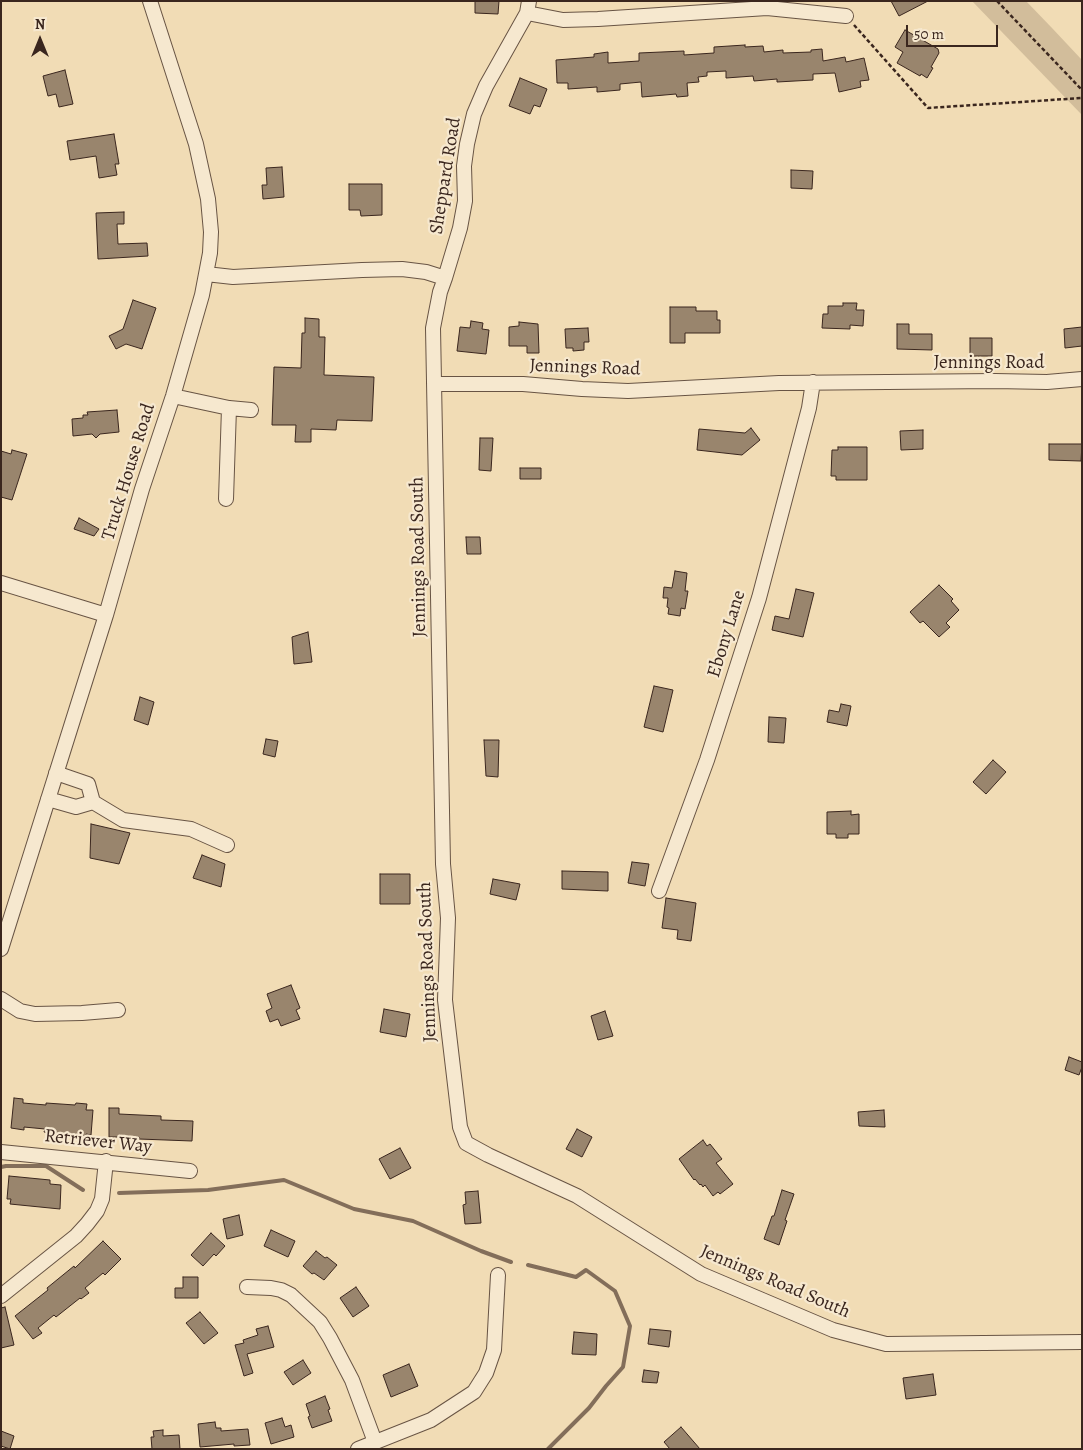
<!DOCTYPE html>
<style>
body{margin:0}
#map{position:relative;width:1083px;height:1450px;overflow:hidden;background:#f1dcb5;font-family:Alegreya,serif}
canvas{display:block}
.frame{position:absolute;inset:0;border:2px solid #3a261e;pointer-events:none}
.north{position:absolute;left:15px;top:15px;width:50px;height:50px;-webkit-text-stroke:4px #f6e8cf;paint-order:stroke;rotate:0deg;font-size:14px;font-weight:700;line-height:20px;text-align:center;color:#3a261e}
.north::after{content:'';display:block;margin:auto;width:18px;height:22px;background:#3a261e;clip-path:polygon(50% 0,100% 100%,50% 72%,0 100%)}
.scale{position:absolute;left:906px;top:25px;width:92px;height:22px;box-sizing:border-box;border:2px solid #3a261e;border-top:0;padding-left:6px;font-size:15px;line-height:18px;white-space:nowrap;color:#3a261e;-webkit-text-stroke:4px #f6e8cf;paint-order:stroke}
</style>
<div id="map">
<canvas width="1083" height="1450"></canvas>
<div class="frame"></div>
<div class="north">N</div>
<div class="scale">50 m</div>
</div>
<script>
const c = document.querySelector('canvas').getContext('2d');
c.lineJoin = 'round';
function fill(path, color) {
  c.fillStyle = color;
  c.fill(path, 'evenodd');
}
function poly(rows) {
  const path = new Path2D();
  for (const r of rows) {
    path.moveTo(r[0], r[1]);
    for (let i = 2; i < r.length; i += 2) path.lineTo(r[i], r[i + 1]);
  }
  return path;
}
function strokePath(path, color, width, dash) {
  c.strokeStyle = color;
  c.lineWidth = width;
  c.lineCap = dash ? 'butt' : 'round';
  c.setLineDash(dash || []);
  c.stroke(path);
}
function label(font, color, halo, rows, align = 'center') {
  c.font = font + ' Alegreya,serif';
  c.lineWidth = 4.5;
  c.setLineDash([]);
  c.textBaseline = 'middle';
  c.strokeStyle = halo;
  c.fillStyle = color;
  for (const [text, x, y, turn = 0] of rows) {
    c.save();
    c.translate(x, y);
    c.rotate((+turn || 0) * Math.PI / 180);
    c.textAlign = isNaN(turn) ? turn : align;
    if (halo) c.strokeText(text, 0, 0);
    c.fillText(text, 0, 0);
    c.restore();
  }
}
const green = poly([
 [972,1,1026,1,1052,28,1082,60,1082,115]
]);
const stream = poly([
 [1,1167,6,1166,46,1166,83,1190],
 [119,1193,208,1190,284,1180,354,1209,413,1221,481,1251,511,1262],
 [528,1265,576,1277,586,1270,615,1291,630,1326,623,1367,606,1386,589,1408,548,1449]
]);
const building = poly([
 [475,1,499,1,498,14,475,13,475,1],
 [891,1,928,1,899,16,891,1],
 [905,30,938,49,939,53,931,67,933,68,927,78,921,74,920,76,897,63,903,52,895,47,905,30],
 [745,45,745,47,763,46,764,52,783,50,783,53,811,52,811,50,822,49,823,61,845,57,846,62,864,58,869,80,860,81,861,87,839,92,835,73,813,74,813,80,777,82,777,79,754,81,753,76,726,78,726,71,707,72,707,76,698,77,699,82,687,83,688,96,677,97,676,94,642,97,641,82,620,84,620,90,597,92,597,87,568,89,568,83,557,83,556,60,594,57,594,54,608,52,608,63,639,61,639,53,684,51,684,55,714,53,714,47,745,45],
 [65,70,73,104,59,107,56,94,48,96,43,76,65,70],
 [520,78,547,89,540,107,534,105,530,114,509,106,520,78],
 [114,134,119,164,115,164,117,175,99,178,96,156,70,160,67,141,114,134],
 [282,167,284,197,263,199,262,185,267,185,266,168,282,167],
 [791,170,813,171,812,189,791,188,791,170],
 [349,184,382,184,382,215,361,216,360,210,349,210,349,184],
 [124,212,124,224,117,224,118,244,147,243,148,256,98,259,96,213,124,212],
 [133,300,156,308,142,349,126,344,116,349,109,336,123,329,133,300],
 [843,303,857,303,856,310,864,310,863,326,850,325,850,329,822,328,823,314,828,314,828,306,843,306,843,303],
 [670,307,696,307,696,311,717,311,717,320,720,320,720,333,685,333,685,343,670,343,670,307],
 [305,318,319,319,319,337,325,337,324,375,374,377,372,421,337,420,336,430,311,429,311,442,295,442,296,425,272,425,274,367,301,368,302,333,305,333,305,318],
 [471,321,483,323,482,329,489,330,486,354,457,351,460,327,470,328,471,321],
 [519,322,538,324,539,353,527,353,527,346,509,346,509,327,519,326,519,322],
 [897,324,909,324,909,334,932,334,932,350,897,349,897,324],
 [1082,327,1082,346,1065,348,1064,329,1082,327],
 [588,328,589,342,584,342,584,350,573,351,573,348,566,348,565,329,588,328],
 [970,338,992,338,992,356,970,356,970,338],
 [117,410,119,432,100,434,96,438,92,434,73,436,72,419,83,418,83,415,88,415,87,412,117,410],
 [751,428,760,440,742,455,697,450,699,429,745,433,751,428],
 [923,430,923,449,901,450,900,431,923,430],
 [480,438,493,438,491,471,479,470,480,438],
 [1049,444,1082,444,1081,461,1049,460,1049,444],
 [838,447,867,447,867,480,836,480,836,476,831,476,832,450,838,450,838,447],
 [12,450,27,454,12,500,1,497,1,451,11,454,12,450],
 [520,468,541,468,541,479,520,479,520,468],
 [79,518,99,529,94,536,74,529,79,518],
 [466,537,480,537,481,554,467,554,466,537],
 [675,571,687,573,685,591,688,591,685,609,681,608,680,616,668,614,669,608,667,607,668,598,663,598,664,587,672,588,675,571],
 [939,585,953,599,951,601,959,610,946,623,950,627,939,637,923,621,920,623,910,612,939,585],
 [796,589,814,593,803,637,772,630,775,616,789,619,796,589],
 [308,632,312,662,294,664,292,637,308,632],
 [654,686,673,690,663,732,644,727,654,686],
 [140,697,154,702,148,725,134,720,140,697],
 [841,704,851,706,847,726,827,722,829,710,839,712,841,704],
 [769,717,786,718,784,743,768,742,769,717],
 [266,739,278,741,275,757,263,754,266,739],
 [484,740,499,740,498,777,486,776,484,740],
 [993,760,1006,772,986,794,973,782,993,760],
 [851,811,851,815,859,814,859,834,848,834,848,838,836,838,836,834,827,834,827,812,851,811],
 [91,824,130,833,119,864,90,858,91,824],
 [202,855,225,864,221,887,193,878,202,855],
 [632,862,649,864,645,886,628,883,632,862],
 [562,871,608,872,608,891,562,889,562,871],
 [380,874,410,874,410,904,380,904,380,874],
 [493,879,520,884,516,900,490,894,493,879],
 [666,898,696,903,691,941,677,939,678,930,662,928,666,898],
 [291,985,300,1008,296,1010,300,1019,281,1026,278,1019,270,1022,266,1011,272,1008,267,994,291,985],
 [384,1009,410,1014,406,1037,380,1032,384,1009],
 [605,1011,613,1036,598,1040,591,1016,605,1011],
 [1069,1057,1082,1062,1082,1067,1079,1075,1065,1070,1069,1057],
 [14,1098,23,1099,23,1103,46,1105,46,1103,75,1105,76,1103,87,1104,86,1110,93,1110,91,1135,86,1134,86,1136,44,1132,45,1129,24,1127,24,1130,11,1128,14,1098],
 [109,1108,119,1108,119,1114,161,1116,161,1120,193,1121,192,1141,139,1139,139,1137,109,1137,109,1108],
 [884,1110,885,1127,859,1126,858,1112,884,1110],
 [577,1129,592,1137,582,1157,566,1149,577,1129],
 [703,1140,707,1146,710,1144,722,1159,716,1163,733,1184,720,1194,718,1192,713,1196,705,1185,703,1187,701,1184,700,1185,695,1179,694,1180,679,1159,703,1140],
 [400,1148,411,1168,390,1179,379,1159,400,1148],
 [9,1176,50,1180,50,1184,61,1185,60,1209,10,1204,11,1199,7,1199,9,1176],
 [782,1190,794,1194,785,1220,787,1221,779,1245,764,1239,772,1216,774,1216,782,1190],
 [478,1191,481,1223,465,1224,463,1205,466,1204,465,1192,478,1191],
 [239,1215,243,1235,227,1239,223,1219,239,1215],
 [271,1230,295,1241,288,1257,264,1246,271,1230],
 [211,1233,225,1246,216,1256,214,1254,203,1266,191,1255,211,1233],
 [103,1241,121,1259,105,1275,103,1273,85,1288,89,1293,81,1299,80,1298,56,1317,54,1315,38,1328,42,1333,33,1339,15,1316,48,1290,47,1288,74,1266,75,1268,103,1241],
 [316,1251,325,1258,327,1257,337,1265,324,1280,314,1273,312,1274,303,1266,316,1251],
 [183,1277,198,1277,198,1298,175,1298,175,1288,183,1288,183,1277],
 [356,1287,369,1306,353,1317,340,1298,356,1287],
 [5,1307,14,1345,1,1348,1,1308,5,1307],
 [200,1312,218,1333,204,1344,186,1323,200,1312],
 [268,1326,274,1347,247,1354,253,1373,244,1376,235,1345,244,1343,243,1340,258,1335,256,1329,268,1326],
 [650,1329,671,1331,669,1347,648,1344,650,1329],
 [574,1332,597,1334,596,1355,572,1354,574,1332],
 [303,1360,311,1373,293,1385,284,1372,303,1360],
 [409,1364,418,1386,391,1397,383,1375,409,1364],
 [644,1370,659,1372,657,1383,642,1382,644,1370],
 [933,1374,936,1395,906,1399,903,1378,933,1374],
 [325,1396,330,1409,328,1410,332,1421,312,1428,308,1417,310,1416,306,1404,325,1396],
 [282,1418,285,1427,291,1425,294,1437,271,1444,265,1423,282,1418],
 [215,1422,216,1428,221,1428,221,1431,248,1429,250,1445,234,1446,234,1444,200,1447,198,1424,215,1422],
 [681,1427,700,1449,670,1449,664,1442,681,1427],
 [163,1430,163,1436,179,1435,180,1449,152,1449,151,1437,154,1437,153,1431,163,1430],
 [1,1431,14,1436,10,1449,1,1446,1,1431]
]);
const path = poly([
 [997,1,1082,90],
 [854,25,928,108,1082,98]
]);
const minor = poly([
 [527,13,563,20,598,19,767,8,846,16],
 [206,274,233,277,362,270,402,269,426,272,445,278,440,292,433,328,443,864,448,918,445,1000,460,1127,466,1143,488,1155,577,1196,701,1274,833,1330,886,1344,1082,1342],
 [445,278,460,228,465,201,464,166,467,144,474,114,486,86,527,13,529,1],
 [434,384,523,384,582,389,628,391,779,383,995,381,1047,382,1082,379],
 [173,396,229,408,251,410],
 [226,499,229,408],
 [1,583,106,615],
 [48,799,76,807,93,802,88,784,56,773],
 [93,802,123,820,191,829,227,845],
 [659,891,707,760,759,598,809,408,813,382],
 [1,949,106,615,142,489,173,396,202,295,210,253,211,232,208,199,196,144,150,1],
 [1,999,20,1011,35,1014,82,1013,118,1010],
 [1,1152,190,1171],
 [247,1287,271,1288,281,1290,291,1295,320,1322,330,1338,352,1380,375,1442],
 [1,1296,76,1236,87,1224,97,1211,102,1199,106,1161],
 [358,1449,431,1420,474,1392,486,1373,494,1350,498,1275]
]);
const streetNames = [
 ["Sheppard Road",446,176,-81],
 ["Jennings Road",989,363],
 ["Jennings Road",585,368,2],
 ["Truck House Road",129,472,-73],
 ["Jennings Road South",419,557,-91],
 ["Ebony Lane",727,634,-73],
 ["Jennings Road South",428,962,-92],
 ["Retriever Way",98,1142,6],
 ["Jennings Road South",775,1282,23]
];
fill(green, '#d2bd9b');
strokePath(stream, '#836e5a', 4);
fill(building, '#99856d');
strokePath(building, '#3a261e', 1);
strokePath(minor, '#685444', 16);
strokePath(path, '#3a261e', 2.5, [4, 2.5]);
strokePath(minor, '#f6e8cf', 14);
label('19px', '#3a261e', '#f6e8cf', streetNames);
</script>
